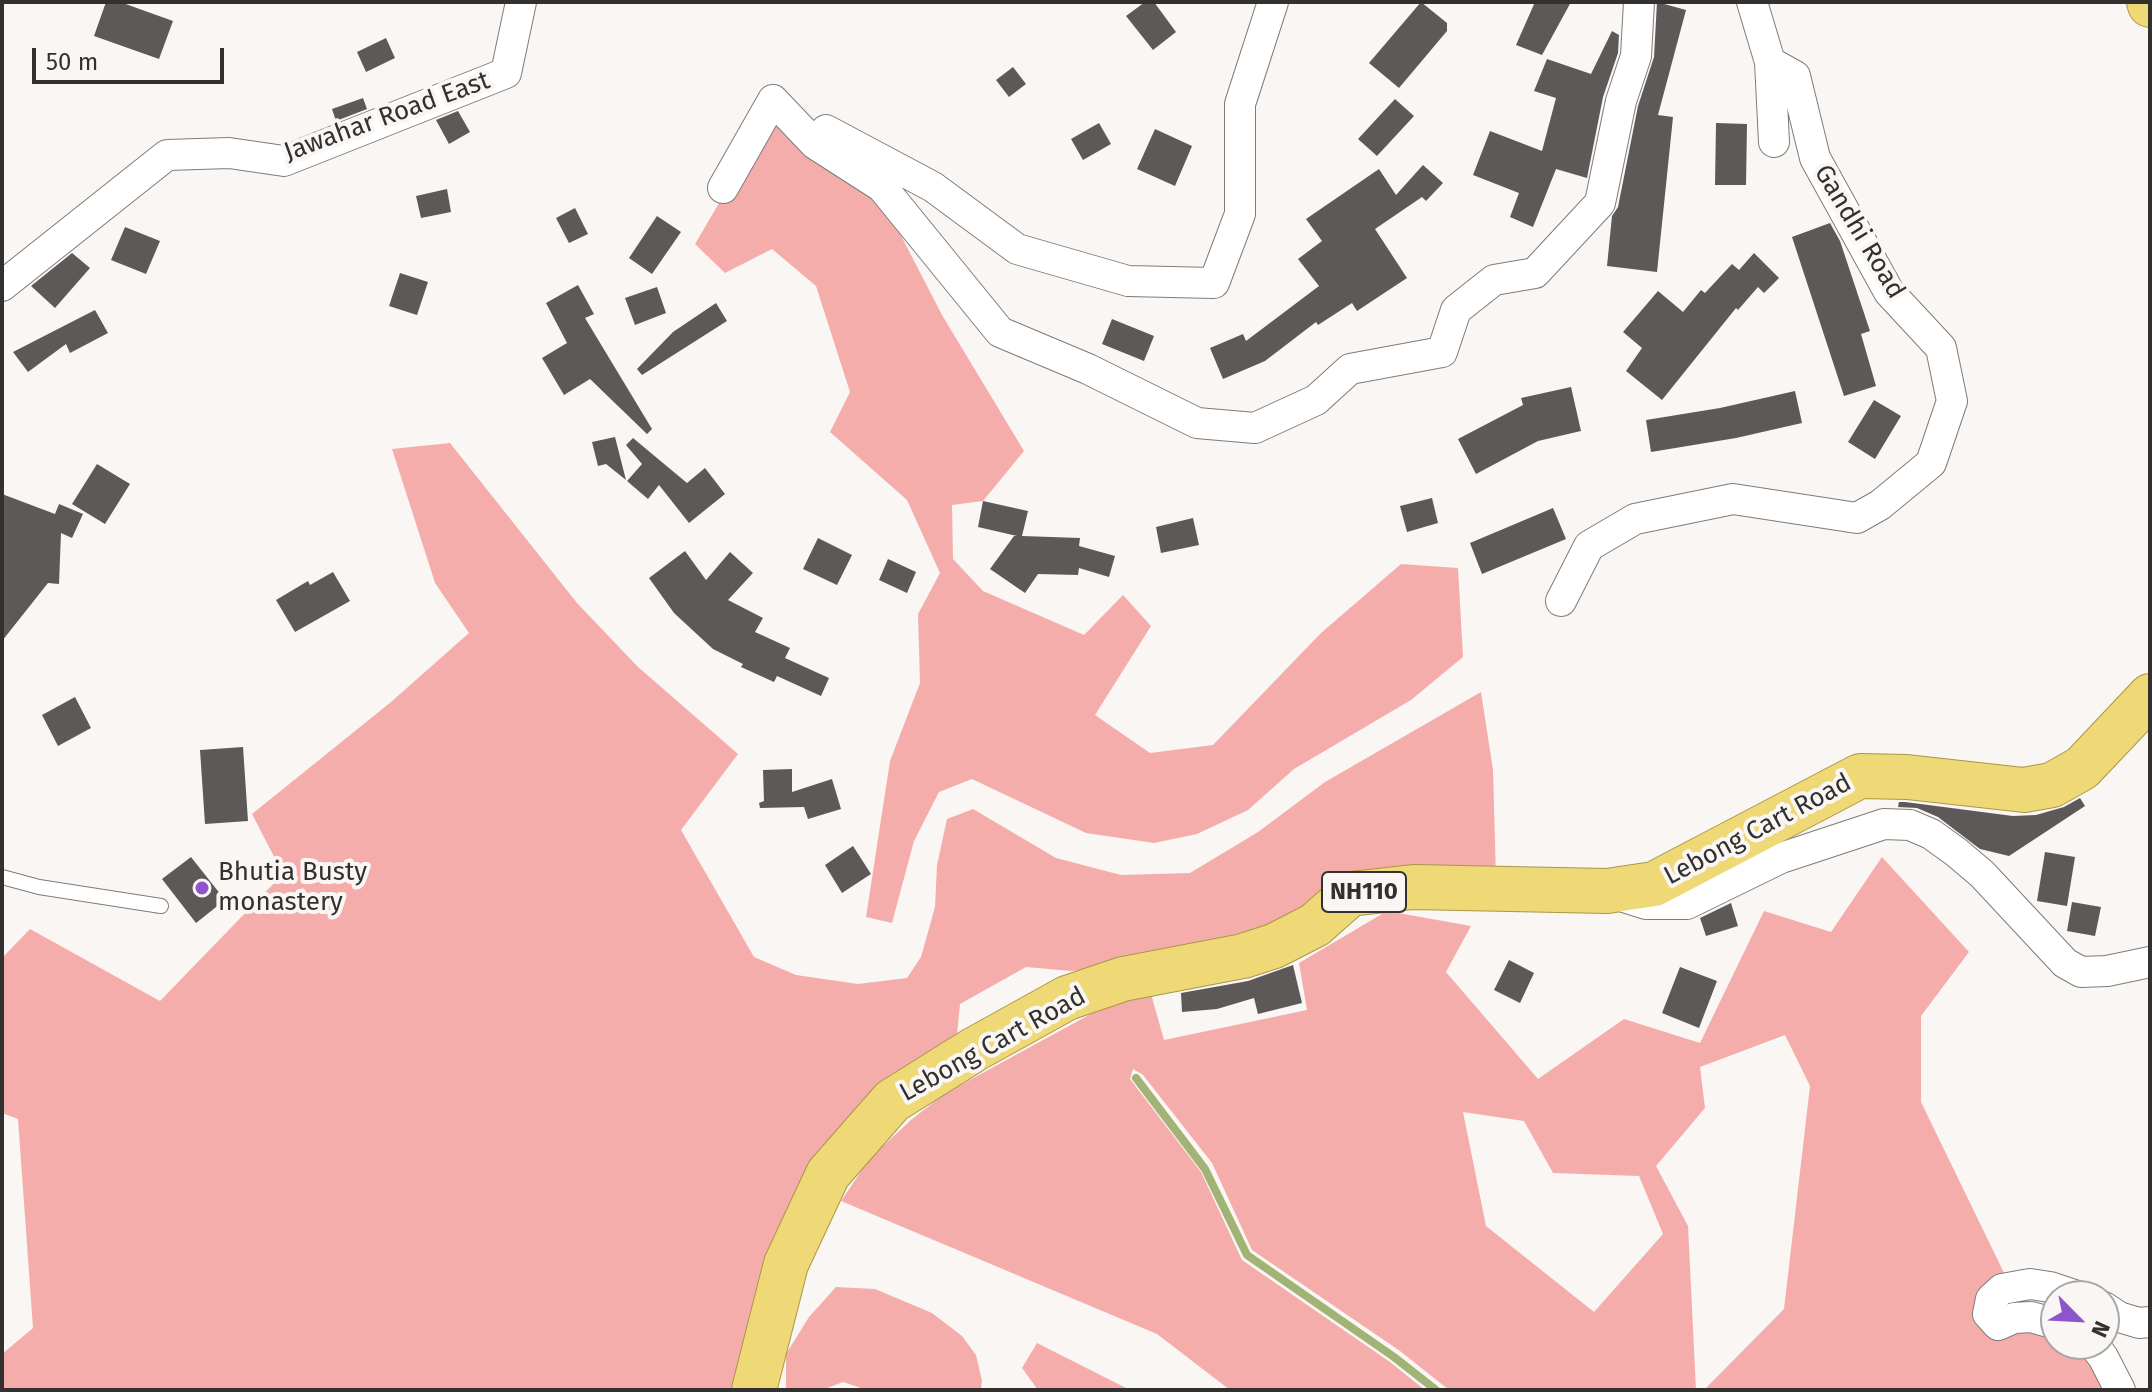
<!DOCTYPE html>
<style>
body{margin:0}
#map{position:relative;width:2152px;height:1392px;overflow:hidden;background:#f9f6f3;font-family:"Fira Sans",sans-serif}
canvas{display:block}
.frame{position:absolute;inset:0;border:4px solid #32312f;pointer-events:none}
.north{position:absolute;left:2040px;top:1280px;width:80px;height:80px;box-sizing:border-box;background:#f9f6f3;border:2px solid #a9a7a5;border-radius:50%;rotate:114deg;font-size:22px;font-weight:700;line-height:32px;text-align:center;color:#32312f}
.north::after{content:'';display:block;margin:auto;width:28px;height:36px;background:#8e54cb;clip-path:polygon(50% 0,100% 100%,50% 72%,0 100%)}
.scale{position:absolute;left:32px;top:48px;width:192px;height:36px;box-sizing:border-box;border:4px solid #32312f;border-top:0;padding-left:10px;font-size:24px;line-height:28px;white-space:nowrap;color:#32312f;-webkit-text-stroke:6px #f9f6f3;paint-order:stroke}
</style>
<div id="map">
<canvas width="2152" height="1392"></canvas>
<div class="frame"></div>
<div class="north">N</div>
<div class="scale">50 m</div>
</div>
<script>
const c = document.querySelector('canvas').getContext('2d');
c.lineJoin = 'round';
function fill(path, color) {
  c.fillStyle = color;
  c.fill(path, 'evenodd');
}
function poly(rows) {
  const path = new Path2D();
  for (const r of rows) {
    path.moveTo(r[0], r[1]);
    for (let i = 2; i < r.length; i += 2) path.lineTo(r[i], r[i + 1]);
  }
  return path;
}
function strokePath(path, color, width, dash) {
  c.strokeStyle = color;
  c.lineWidth = width;
  c.lineCap = dash ? 'butt' : 'round';
  c.setLineDash(dash || []);
  c.stroke(path);
}
function label(font, color, halo, rows, align = 'center') {
  c.font = font + ' "Fira Sans",sans-serif';
  c.lineWidth = 8;
  c.setLineDash([]);
  c.textBaseline = 'middle';
  c.strokeStyle = halo;
  c.fillStyle = color;
  for (const [text, x, y, turn = 0] of rows) {
    c.save();
    c.translate(x, y);
    c.rotate((+turn || 0) * Math.PI / 180);
    c.textAlign = isNaN(turn) ? turn : align;
    if (halo) c.strokeText(text, 0, 0);
    c.fillText(text, 0, 0);
    c.restore();
  }
}
const forest = poly([
 [772,113,879,193,942,315,1024,451,983,501,952,505,953,559,983,591,1084,635,1123,595,1151,626,1095,715,1150,753,1213,745,1321,633,1401,564,1458,568,1463,657,1411,700,1294,769,1248,810,1197,834,1154,843,1086,833,972,779,939,792,914,841,892,923,866,917,890,761,920,683,918,614,940,573,907,500,830,432,850,392,816,286,772,249,725,273,695,244],
 [450,443,577,603,637,666,738,754,681,830,754,957,796,975,858,984,907,978,921,957,935,907,937,865,947,819,973,809,1056,858,1121,875,1190,873,1258,832,1325,782,1481,692,1493,770,1496,879,1346,887,1190,962,1071,971,1026,967,960,1004,957,1035,884,1093,743,1390,2,1390,2,1354,33,1328,18,1119,2,1113,2,958,30,929,160,1001,283,874,252,814,391,702,469,633,435,583,392,449],
 [1882,857,1969,952,1921,1016,1921,1102,2006,1277,1984,1313,2056,1328,2056,1344,2086,1344,2108,1386,2103,1390,1704,1390,1784,1309,1810,1086,1785,1035,1700,1067,1705,1108,1656,1166,1688,1226,1696,1390,1449,1390,1400,1351,1252,1250,1212,1163,1143,1075,1133,1069,1130,1079,1201,1172,1242,1260,1390,1362,1425,1390,1230,1390,1157,1334,841,1201,870,1158,911,1120,944,1094,1100,1009,1151,994,1164,1040,1307,1010,1299,963,1387,911,1471,926,1446,972,1538,1079,1624,1019,1700,1043,1764,911,1831,932],
 [1463,1112,1524,1121,1553,1173,1639,1176,1663,1234,1594,1312,1486,1226],
 [836,1287,875,1289,932,1313,962,1336,976,1355,982,1381,981,1390,867,1390,843,1382,822,1390,786,1390,786,1354,809,1317],
 [1037,1343,1130,1390,1038,1390,1022,1368]
]);
const stream = poly([
 [1136,1078,1205,1169,1247,1255,1394,1357,1436,1390]
]);
const building = poly([
 [106,2,120,2,173,21,159,59,94,36],
 [1145,2,1154,2,1176,32,1153,50,1126,16],
 [1421,2,1447,23,1447,31,1399,88,1369,63],
 [1535,2,1571,2,1542,55,1516,45],
 [1657,2,1686,10,1658,115,1673,117,1657,272,1607,266,1612,216,1618,207,1638,106,1654,57],
 [1612,31,1619,35,1618,53,1603,97,1587,178,1556,169,1533,227,1510,217,1519,193,1473,175,1490,131,1542,151,1556,98,1534,91,1547,59,1591,74],
 [386,38,395,58,366,72,357,52],
 [1013,67,1026,84,1009,97,996,80],
 [363,98,367,109,336,121,332,109],
 [1395,99,1414,116,1377,156,1358,139],
 [458,111,470,132,449,144,436,120],
 [1099,123,1111,144,1083,160,1071,139],
 [1716,123,1747,124,1746,185,1715,185],
 [1155,129,1192,146,1175,186,1137,169],
 [1423,165,1443,183,1426,201,1422,197,1375,229,1407,278,1357,311,1352,303,1318,325,1316,322,1265,361,1223,379,1210,348,1243,334,1246,341,1319,286,1298,259,1322,241,1306,219,1379,169,1396,195],
 [447,189,451,212,421,218,416,196],
 [575,208,588,234,569,243,556,218],
 [657,216,681,232,652,274,629,258],
 [1830,223,1840,241,1870,331,1861,334,1876,386,1844,396,1792,237],
 [125,227,160,241,146,274,111,260],
 [72,253,90,268,55,308,31,286],
 [1754,253,1779,278,1764,293,1758,287,1738,310,1736,308,1662,400,1626,371,1642,348,1623,332,1658,291,1683,312,1701,290,1705,293,1732,264,1739,270],
 [400,273,428,282,417,315,389,306],
 [578,285,594,314,585,318,652,429,647,434,590,379,564,395,542,358,567,343,546,303],
 [657,287,666,313,635,325,625,298],
 [716,303,727,321,642,375,637,369,673,332],
 [95,310,108,333,70,353,66,344,28,372,13,352],
 [1112,319,1154,336,1144,361,1102,344],
 [1571,387,1581,431,1538,441,1476,474,1458,439,1523,405,1521,398],
 [1795,391,1802,423,1736,438,1651,452,1646,420,1720,408],
 [1874,400,1901,416,1875,459,1848,442],
 [615,437,626,480,606,464,598,466,592,442],
 [633,438,687,483,705,468,725,494,689,523,659,485,648,499,627,481,642,464,626,445],
 [97,464,130,484,105,524,72,504],
 [2,494,55,514,59,504,83,514,72,538,61,533,59,584,48,583,2,641],
 [1432,498,1438,523,1407,532,1400,506],
 [983,501,1028,511,1022,536,1080,538,1079,546,1115,556,1109,577,1079,568,1078,575,1038,574,1025,593,990,569,1014,536,1017,536,978,527],
 [1553,508,1566,539,1482,574,1470,543],
 [1193,518,1199,545,1161,553,1156,527],
 [818,538,852,555,837,585,803,569],
 [685,551,706,580,730,552,753,573,728,600,763,618,755,632,790,648,785,658,829,678,821,696,777,676,774,682,741,667,743,664,713,649,674,613,649,578],
 [888,559,916,572,907,593,879,580],
 [333,572,350,601,295,632,276,600,308,581,310,585],
 [75,697,91,728,58,746,42,715],
 [243,747,248,821,205,824,200,750],
 [792,769,792,792,832,779,841,809,808,819,804,807,760,808,759,803,764,801,763,770],
 [2080,798,2085,806,2009,856,1980,849,1938,817,1917,808,1898,807,1899,802,1905,802,2013,816,2036,815,2064,807],
 [853,846,871,874,842,893,825,865],
 [2045,852,2075,857,2067,906,2037,901],
 [191,857,225,900,196,923,162,879],
 [2072,902,2101,907,2095,936,2067,931],
 [1731,903,1738,926,1706,936,1700,918],
 [1509,960,1534,973,1520,1003,1494,990],
 [1293,965,1302,1003,1258,1014,1254,998,1217,1009,1182,1012,1181,993,1248,981],
 [1680,967,1717,981,1699,1028,1662,1013]
]);
const service = poly([
 [2,877,39,887,161,906]
]);
const minor = poly([
 [1770,62,1774,142],
 [773,100,815,144,882,187,1000,332,1088,369,1197,423,1255,428,1316,400,1350,369,1442,352,1456,310,1494,280,1535,273,1600,203,1621,101,1636,56,1639,2],
 [826,130,933,187,1017,249,1128,281,1214,283,1240,214,1240,104,1273,2],
 [723,188,773,100],
 [2,286,167,155,229,153,284,161,506,73,521,2],
 [1561,601,1589,546,1635,519,1733,499,1857,518,1880,505,1931,463,1952,401,1941,348,1889,292,1815,158,1795,76,1770,62,1752,2],
 [1624,897,1646,904,1687,904,1781,858,1884,824,1910,825,1931,834,1956,852,1982,874,2065,963,2081,972,2107,971,2150,962],
 [2104,1307,2119,1317,2139,1323,2150,1322],
 [2056,1324,2031,1317,2014,1318,1998,1325,1988,1314,1991,1299,2002,1289,2030,1284,2050,1287,2077,1296],
 [2093,1344,2103,1357,2120,1390]
]);
const trunk = poly([
 [2149,2,2150,5],
 [754,1390,786,1264,828,1174,892,1101,975,1049,1067,998,1123,979,1243,956,1274,946,1315,925,1350,894,1413,887,1607,891,1654,884,1860,776,1907,777,2024,790,2052,785,2082,768,2150,696]
]);
const markers = [
 [202,888,8,"#8e54cb"]
];
const shields = [
 [1364,892,84]
];
const shieldNames = [
 ["NH110",1364,892]
];
const streetNames = [
 ["Jawahar Road East",387,117,-20],
 ["Gandhi Road",1859,232,59],
 ["Lebong Cart Road",1758,830,-28],
 ["Lebong Cart Road",993,1045,-29]
];
const poiNames = [
 ["Bhutia Busty",218,873],
 ["monastery",218,903]
];
fill(forest, '#f5adac');
strokePath(stream, '#a2b376', 8);
fill(building, '#5d5958');
strokePath(service, '#7e7c79', 16);
strokePath(minor, '#7e7c79', 32);
strokePath(trunk, '#aa9746', 46);
strokePath(service, '#fff', 14);
strokePath(minor, '#fff', 30);
strokePath(trunk, '#efd876', 44);
for (const [x, y, r, color] of markers) {
  const dot = new Path2D();
  dot.arc(x, y, r, 0, 2 * Math.PI);
  c.fillStyle = color;
  c.fill(dot);
  strokePath(dot, '#f9f6f3', 3);
}
for (const [x, y, w] of shields) {
  const box = new Path2D();
  box.roundRect(x - w / 2, y - 20, w, 40, 6);
  c.fillStyle = '#f9f6f3';
  c.fill(box);
  strokePath(box, '#32312f', 2);
}
label('bold 24px', '#32312f', null, shieldNames);
label('26px', '#32312f', '#f9f6f3', streetNames);
label('26px', '#32312f', '#f9f6f3', poiNames, 'left');
</script>
